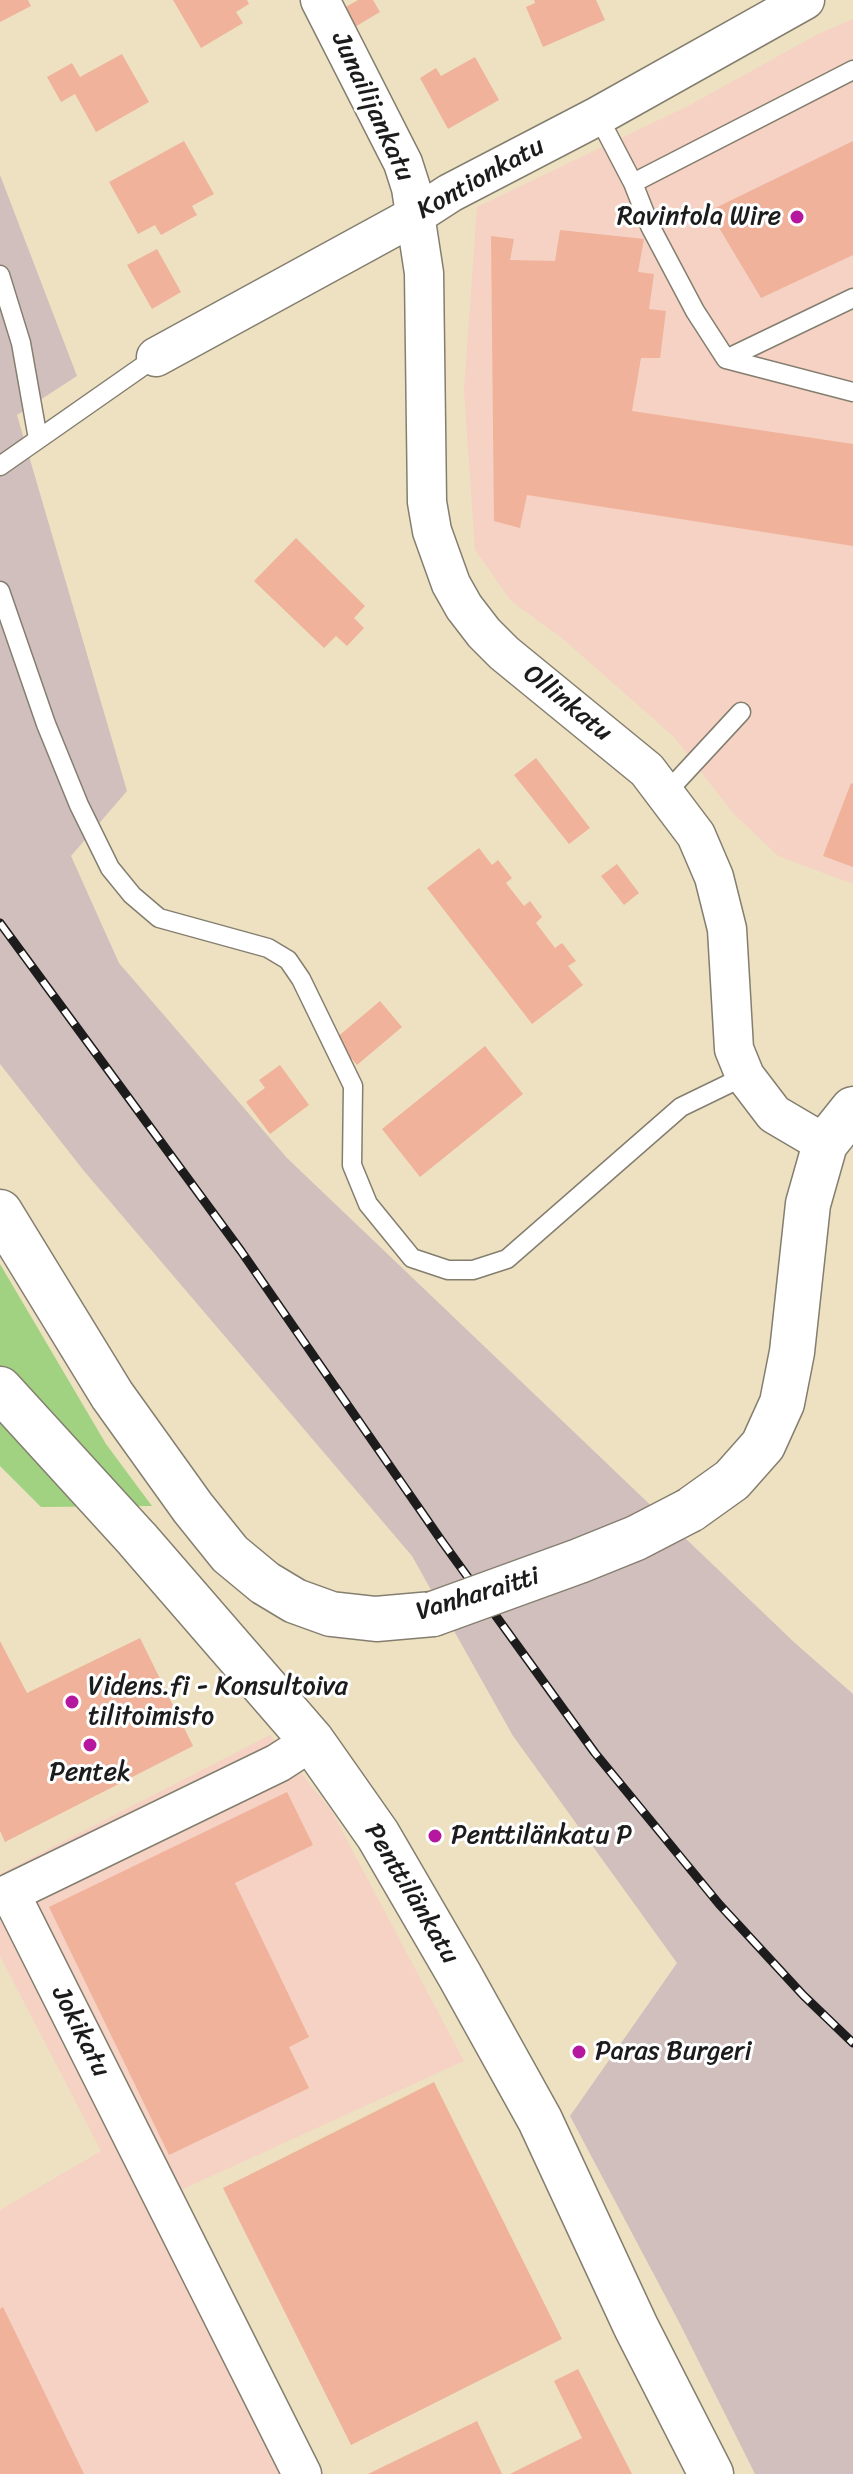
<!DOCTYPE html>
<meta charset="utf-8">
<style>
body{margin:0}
canvas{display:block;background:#ede1c2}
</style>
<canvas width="853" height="2474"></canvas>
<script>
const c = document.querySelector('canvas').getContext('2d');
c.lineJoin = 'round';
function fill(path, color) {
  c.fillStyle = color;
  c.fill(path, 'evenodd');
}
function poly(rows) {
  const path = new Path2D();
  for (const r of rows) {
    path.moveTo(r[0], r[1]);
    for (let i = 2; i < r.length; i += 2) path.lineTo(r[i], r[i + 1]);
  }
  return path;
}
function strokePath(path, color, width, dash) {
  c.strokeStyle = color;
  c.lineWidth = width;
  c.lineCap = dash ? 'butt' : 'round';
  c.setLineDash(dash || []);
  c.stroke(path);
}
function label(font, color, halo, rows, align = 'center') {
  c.font = font + ' Sriracha,sans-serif';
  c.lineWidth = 6;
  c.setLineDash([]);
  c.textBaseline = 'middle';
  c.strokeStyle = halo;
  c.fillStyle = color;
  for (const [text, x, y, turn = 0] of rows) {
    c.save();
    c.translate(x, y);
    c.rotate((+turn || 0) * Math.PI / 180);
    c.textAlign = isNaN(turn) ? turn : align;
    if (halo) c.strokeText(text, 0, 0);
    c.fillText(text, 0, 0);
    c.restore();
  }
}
const built = poly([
 [853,19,853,884,778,856,732,812,674,737,562,638,511,601,475,550,464,390,477,207,690,105,818,34],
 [270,1735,331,1810,464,2061,172,2194,314,2474,0,2474,0,2210,101,2151,0,1956,0,1874]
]);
const industrial = poly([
 [0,175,77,376,17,415,127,791,71,856,119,963,287,1158,795,1643,853,1694,853,2474,755,2474,679,2322,570,2116,677,1963,513,1736,412,1556,84,1171,0,1064]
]);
const green = poly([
 [0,1264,106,1444,152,1506,41,1507,0,1466]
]);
const building = poly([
 [0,0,28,0,31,6,0,22],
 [173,0,247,0,249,4,236,12,243,23,201,48],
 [358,0,373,0,380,12,348,31,337,12],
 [534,0,596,0,605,20,543,47,526,7,535,3],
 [122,54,149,102,96,132,75,94,61,102,47,77,72,63,80,77],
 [475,57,499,100,448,129,420,78,436,68,441,76],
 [184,141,214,194,192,206,197,215,161,235,155,225,138,234,109,182],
 [853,141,853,255,761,298,709,211],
 [560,230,644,239,638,272,654,274,649,309,666,311,660,358,641,358,632,411,853,444,853,546,527,495,520,528,494,521,491,236,514,239,510,260,555,261],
 [157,249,181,292,152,309,127,265],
 [296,538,365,606,354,618,364,628,347,646,336,636,324,648,254,581],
 [536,758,590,828,569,844,514,775],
 [851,783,853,784,853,867,823,856],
 [479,848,492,865,498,860,512,878,506,883,524,906,530,901,542,917,536,923,555,948,562,943,576,961,568,966,583,985,532,1024,427,888],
 [617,864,639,893,624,905,601,876],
 [380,1001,402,1027,357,1065,335,1039],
 [485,1046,523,1094,420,1177,382,1129],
 [280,1065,309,1105,270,1134,246,1102,265,1088,259,1080],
 [140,1638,193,1746,5,1842,0,1831,0,1641,27,1693],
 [287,1792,313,1845,235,1883,309,2037,289,2047,309,2088,169,2155,49,1907],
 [434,2082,562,2339,351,2445,223,2188],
 [3,2307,84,2474,0,2474,0,2309],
 [578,2369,632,2474,510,2474,582,2438,554,2381],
 [477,2421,502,2474,368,2474]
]);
const service = poly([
 [598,116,633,183,650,226,695,311,726,359,853,392],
 [633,183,853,70],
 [0,275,21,343,38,439],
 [726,359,853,298],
 [0,466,156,357],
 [0,591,46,724,79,805,110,868,132,895,159,918,268,948,288,960,301,979,353,1086,352,1165,368,1204,412,1258,448,1270,473,1270,507,1259,681,1107,745,1076],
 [666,793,741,712]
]);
const minor = poly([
 [320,0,403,163,411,188,424,273,427,502,432,531,451,584,464,607,484,633,504,653,647,770,696,835,714,877,727,929,734,1049,745,1076,774,1114,825,1144],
 [156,357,416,215,450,193,598,116,805,0],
 [302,2474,10,1893,278,1763,312,1741]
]);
const tertiary = poly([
 [0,1212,112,1395,193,1508,230,1554,265,1583,295,1601,331,1614,376,1619,433,1614],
 [0,1389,137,1539,312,1741,378,1835,460,1976,540,2120,636,2327,711,2474],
 [690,1510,732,1480,763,1445,782,1403,792,1352,808,1204,825,1144,853,1109]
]);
const rail = poly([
 [0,923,241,1251,441,1540,595,1753,719,1904,803,1995,853,2043]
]);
const tertiaryBridge = poly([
 [433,1614,579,1561,636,1538,690,1510]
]);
const markers = [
 [797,217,8,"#b5179e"],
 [72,1702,8,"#b5179e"],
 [90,1745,8,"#b5179e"],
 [435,1836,8,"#b5179e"],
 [579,2052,8,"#b5179e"]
];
const streetNames = [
 ["Junailijankatu",372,107,65],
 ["Kontionkatu",481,179,-29],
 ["Ollinkatu",567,704,39],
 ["Vanharaitti",478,1595,-17],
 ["Penttilänkatu",411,1894,59],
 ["Jokikatu",80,2032,63]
];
const poiNames = [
 ["Ravintola Wire",781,217,"right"],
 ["Videns.fi - Konsultoiva",88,1687],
 ["tilitoimisto",88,1717],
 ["Pentek",90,1773,"center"],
 ["Penttilänkatu P",451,1836],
 ["Paras Burgeri",595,2052]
];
fill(built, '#f5d2c3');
fill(industrial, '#d1bfbd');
fill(green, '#a1d281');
fill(building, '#f0b29a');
strokePath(service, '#847e6f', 21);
strokePath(minor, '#847e6f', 41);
strokePath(tertiary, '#847e6f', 47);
strokePath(service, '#fff', 18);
strokePath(minor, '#fff', 38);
strokePath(tertiary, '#fff', 44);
strokePath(rail, '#1c1c1c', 9);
strokePath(rail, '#fff', 6, [18]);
strokePath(tertiaryBridge, '#847e6f', 47, []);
strokePath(tertiaryBridge, '#fff', 44);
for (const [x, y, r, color] of markers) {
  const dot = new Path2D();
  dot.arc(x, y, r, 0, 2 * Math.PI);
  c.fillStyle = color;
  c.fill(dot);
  strokePath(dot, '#fff', 3);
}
label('26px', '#1c1c1c', '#fff', streetNames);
label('26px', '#1c1c1c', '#fff', poiNames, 'left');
</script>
